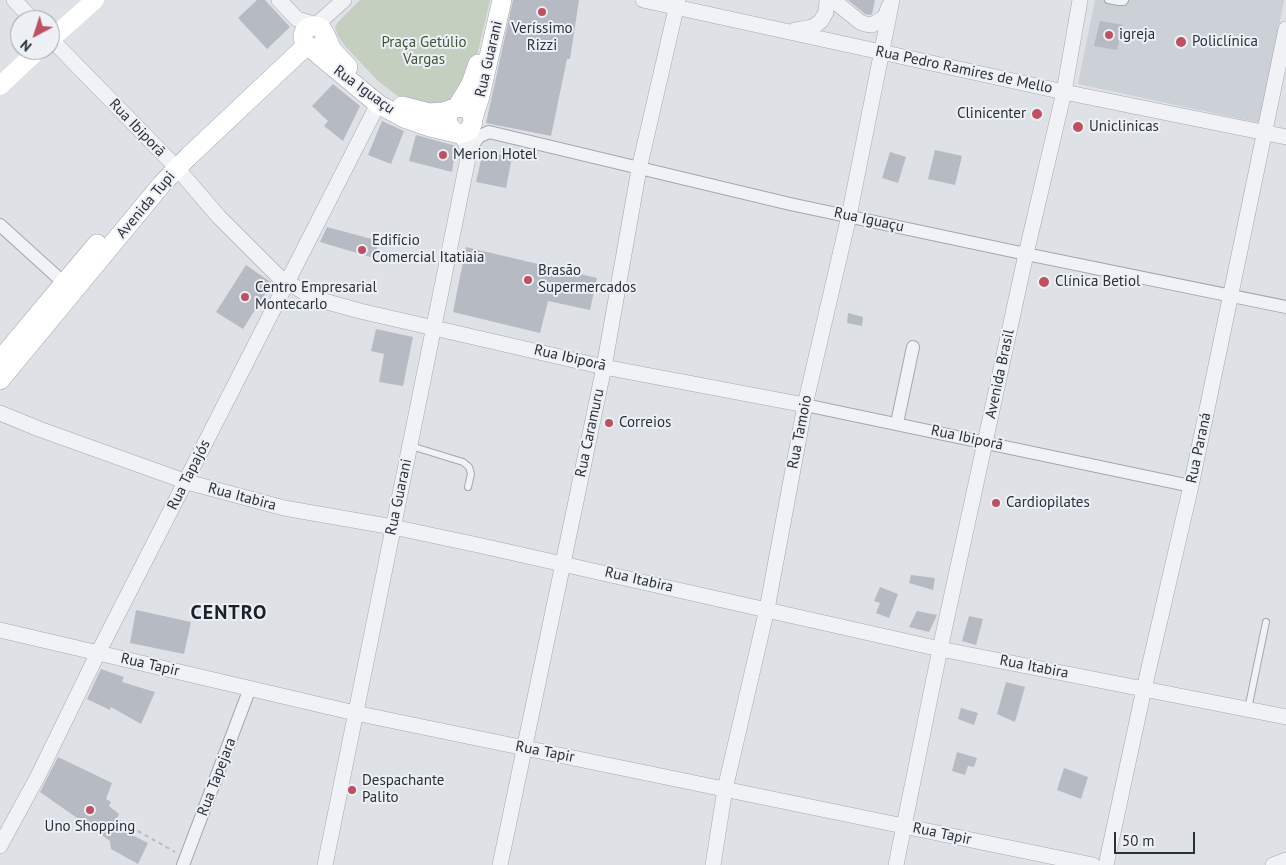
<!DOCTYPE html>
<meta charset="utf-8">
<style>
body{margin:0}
#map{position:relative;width:1286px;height:865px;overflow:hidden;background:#dee1e6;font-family:"PT Sans",sans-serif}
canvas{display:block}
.north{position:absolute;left:10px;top:10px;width:50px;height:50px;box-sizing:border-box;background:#edf0f4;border:1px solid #9fa3aa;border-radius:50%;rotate:220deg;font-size:14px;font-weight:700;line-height:20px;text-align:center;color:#29303b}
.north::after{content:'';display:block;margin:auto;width:18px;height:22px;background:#be5062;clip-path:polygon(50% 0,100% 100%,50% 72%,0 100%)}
.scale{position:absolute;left:1114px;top:832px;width:81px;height:22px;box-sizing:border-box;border:2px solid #29303b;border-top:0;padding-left:6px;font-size:15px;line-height:18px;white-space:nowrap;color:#29303b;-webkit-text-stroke:4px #edf0f4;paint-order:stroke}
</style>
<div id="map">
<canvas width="1286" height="865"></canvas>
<div class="north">N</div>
<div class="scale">50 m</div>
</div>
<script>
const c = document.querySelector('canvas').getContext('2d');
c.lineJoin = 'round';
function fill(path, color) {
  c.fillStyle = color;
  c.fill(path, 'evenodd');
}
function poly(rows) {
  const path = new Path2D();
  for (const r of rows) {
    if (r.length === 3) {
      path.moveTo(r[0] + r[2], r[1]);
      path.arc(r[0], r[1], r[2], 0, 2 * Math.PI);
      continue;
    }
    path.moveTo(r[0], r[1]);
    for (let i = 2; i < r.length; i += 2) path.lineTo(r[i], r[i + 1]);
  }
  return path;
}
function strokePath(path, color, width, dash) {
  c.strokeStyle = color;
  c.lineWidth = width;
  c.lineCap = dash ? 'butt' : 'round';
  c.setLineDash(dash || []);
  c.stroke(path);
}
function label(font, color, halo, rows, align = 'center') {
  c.font = font + ' "PT Sans",sans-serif';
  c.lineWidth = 4;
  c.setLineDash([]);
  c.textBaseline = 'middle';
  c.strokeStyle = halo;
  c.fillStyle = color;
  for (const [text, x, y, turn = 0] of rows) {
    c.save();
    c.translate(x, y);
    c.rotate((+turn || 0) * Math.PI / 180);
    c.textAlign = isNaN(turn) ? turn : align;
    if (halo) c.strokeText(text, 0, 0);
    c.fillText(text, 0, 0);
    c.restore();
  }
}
const built = poly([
 [1095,0,1284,0,1260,123,1078,84]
]);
const green = poly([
 [360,0,490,0,474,69,447,105,418,105,396,95,377,80,345,46,338,36,335,27,338,22]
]);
const building = poly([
 [257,0,265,0,290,27,267,49,238,18],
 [513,0,579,0,570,59,567,59,551,136,486,123],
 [848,0,875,0,872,14,870,15,865,14],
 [1100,21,1123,25,1117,50,1094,46],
 [333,84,360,106,343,141,324,126,328,121,312,106],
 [382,121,404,131,391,164,368,155],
 [416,135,456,146,452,172,409,161],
 [935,150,962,156,955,185,928,179],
 [483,151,512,157,506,188,476,182],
 [890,152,906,157,898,183,882,178],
 [327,227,379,241,374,258,320,242],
 [466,247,597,278,590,310,548,301,540,333,453,312],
 [246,265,272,283,243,329,216,312],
 [848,313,863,317,862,326,847,323],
 [376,329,413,337,403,386,379,382,384,354,371,351],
 [911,575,935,578,933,590,909,583],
 [880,587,898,594,889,618,876,613,880,603,874,601],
 [136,610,191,622,184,654,130,643],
 [917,611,937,615,929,632,909,627],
 [969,616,983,619,976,645,962,641],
 [101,669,124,677,122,682,155,692,141,724,111,707,110,710,87,699],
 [1006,682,1025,687,1015,722,997,714],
 [961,708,978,713,974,725,958,719],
 [957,752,977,758,974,767,968,766,965,775,952,771],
 [58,757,112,783,106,799,111,802,109,806,119,814,114,826,148,843,138,864,111,849,110,841,40,792],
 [1064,768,1088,777,1081,799,1057,790]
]);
const path = poly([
 [117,819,175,852]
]);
const service = poly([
 [1108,0,1119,2,1124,2,1125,0],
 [411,446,463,462,469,467,471,474,468,487],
 [1248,709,1266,622]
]);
const minor = poly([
 [468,158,476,140,480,136,489,132,790,204,1026,254,1286,307],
 [0,225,64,283],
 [805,405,1191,486],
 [897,423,913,347],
 [183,865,250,688]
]);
const tertiary = poly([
 [14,0,33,20],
 [279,0,297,19,316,25,344,0],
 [643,0,1064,92,1286,137],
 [839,5,860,22,865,24,872,25,885,17,889,6],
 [795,30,813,27,821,21,826,12,827,0],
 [50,38,177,168,219,217,278,276,313,298,360,311,604,367,805,405],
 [0,413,39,429,187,482,284,508,393,527,478,545,940,649,1286,717],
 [0,630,355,713,1093,865],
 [0,846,38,776,98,653,378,104],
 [325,865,468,158,466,143,462,138,456,133],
 [500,865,604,367,639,169,678,0],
 [713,865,725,789,767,609,805,405,849,216,892,0],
 [896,865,940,649,1026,254,1064,92,1080,0],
 [1106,865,1144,689,1191,486,1286,29],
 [1273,865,1286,860]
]);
const secondary = poly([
 [50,40,95,0],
 [0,86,38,50]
]);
const primary = poly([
 [314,37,11],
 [325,34,332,50,348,67],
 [402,106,429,113,443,112,452,109],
 [457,107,471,84,478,64],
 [473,118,480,96,502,0],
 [0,360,97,244],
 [0,380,162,184,188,157,307,45,378,104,404,118,430,127,460,134,469,131,473,122,472,113,466,108,457,107,449,112,447,117,448,125,456,133]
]);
const markers = [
 [542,12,5,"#be5062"],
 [1109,35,5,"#be5062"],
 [1181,42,6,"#be5062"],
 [1037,114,6,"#be5062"],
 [1078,127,6,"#be5062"],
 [443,155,5,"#be5062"],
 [362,250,5,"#be5062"],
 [528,280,5,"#be5062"],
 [1044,282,6,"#be5062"],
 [245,297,5,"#be5062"],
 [609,423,5,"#be5062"],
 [996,503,5,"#be5062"],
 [352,790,5,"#be5062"],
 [90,810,5,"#be5062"]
];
const poiNames = [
 ["Veríssimo",542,29,"center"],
 ["Rizzi",542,46,"center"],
 ["igreja",1119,35],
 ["Policlínica",1192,42],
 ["Clinicenter",1026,114,"right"],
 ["Uniclinicas",1089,127],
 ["Merion Hotel",453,155],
 ["Edifício",372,241],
 ["Comercial Itatiaia",372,258],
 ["Brasão",538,271],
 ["Supermercados",538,288],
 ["Clínica Betiol",1055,282],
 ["Centro Empresarial",255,288],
 ["Montecarlo",255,305],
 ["Correios",619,423],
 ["Cardiopilates",1006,503],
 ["Despachante",362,781],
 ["Palito",362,798],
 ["Uno Shopping",90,827,"center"]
];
const parkNames = [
 ["Praça Getúlio",424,43],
 ["Vargas",424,60]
];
const streetNames = [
 ["Rua Guarani",489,59,-77],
 ["Rua Pedro Ramires de Mello",964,70,12],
 ["Rua Iguaçu",364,90,36],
 ["Rua Ibiporã",137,128,46],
 ["Avenida Tupi",146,205,-50],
 ["Rua Iguaçu",869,220,12],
 ["Rua Ibiporã",570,358,13],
 ["Avenida Brasil",1000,374,-78],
 ["Rua Tamoio",800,432,-79],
 ["Rua Caramuru",590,433,-78],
 ["Rua Ibiporã",967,438,12],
 ["Rua Paraná",1199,448,-78],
 ["Rua Tapajós",189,475,-63],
 ["Rua Itabira",242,497,15],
 ["Rua Guarani",399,497,-78],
 ["Rua Itabira",639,580,13],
 ["Rua Tapir",150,665,13],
 ["Rua Itabira",1034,667,11],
 ["Rua Tapir",545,752,11],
 ["Rua Tapejara",217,777,-69],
 ["Rua Tapir",942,834,12]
];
const districtNames = [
 ["CENTRO",229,613]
];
fill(built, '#ccd0d7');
fill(green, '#c4cfc0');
fill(building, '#b6bac2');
strokePath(service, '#a4a8af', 8);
strokePath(minor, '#a4a8af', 14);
strokePath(tertiary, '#a4a8af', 16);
strokePath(primary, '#9fa6b0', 20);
strokePath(path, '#b8bcc1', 2, [4, 4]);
strokePath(service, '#f0f2f5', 6);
strokePath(minor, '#f0f2f5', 12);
strokePath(tertiary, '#f0f2f5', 15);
strokePath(secondary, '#fff', 18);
strokePath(primary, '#fff', 19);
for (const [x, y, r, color] of markers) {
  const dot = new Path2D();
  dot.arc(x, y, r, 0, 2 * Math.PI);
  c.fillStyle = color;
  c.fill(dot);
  strokePath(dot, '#edf0f4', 2);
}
label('15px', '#29303b', '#edf0f4', poiNames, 'left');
label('15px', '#3e5538', '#edf0f4', parkNames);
label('15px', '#29303b', '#edf0f4', streetNames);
c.letterSpacing = '1px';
label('bold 20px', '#1b212b', '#edf0f4', districtNames);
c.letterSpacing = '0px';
</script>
